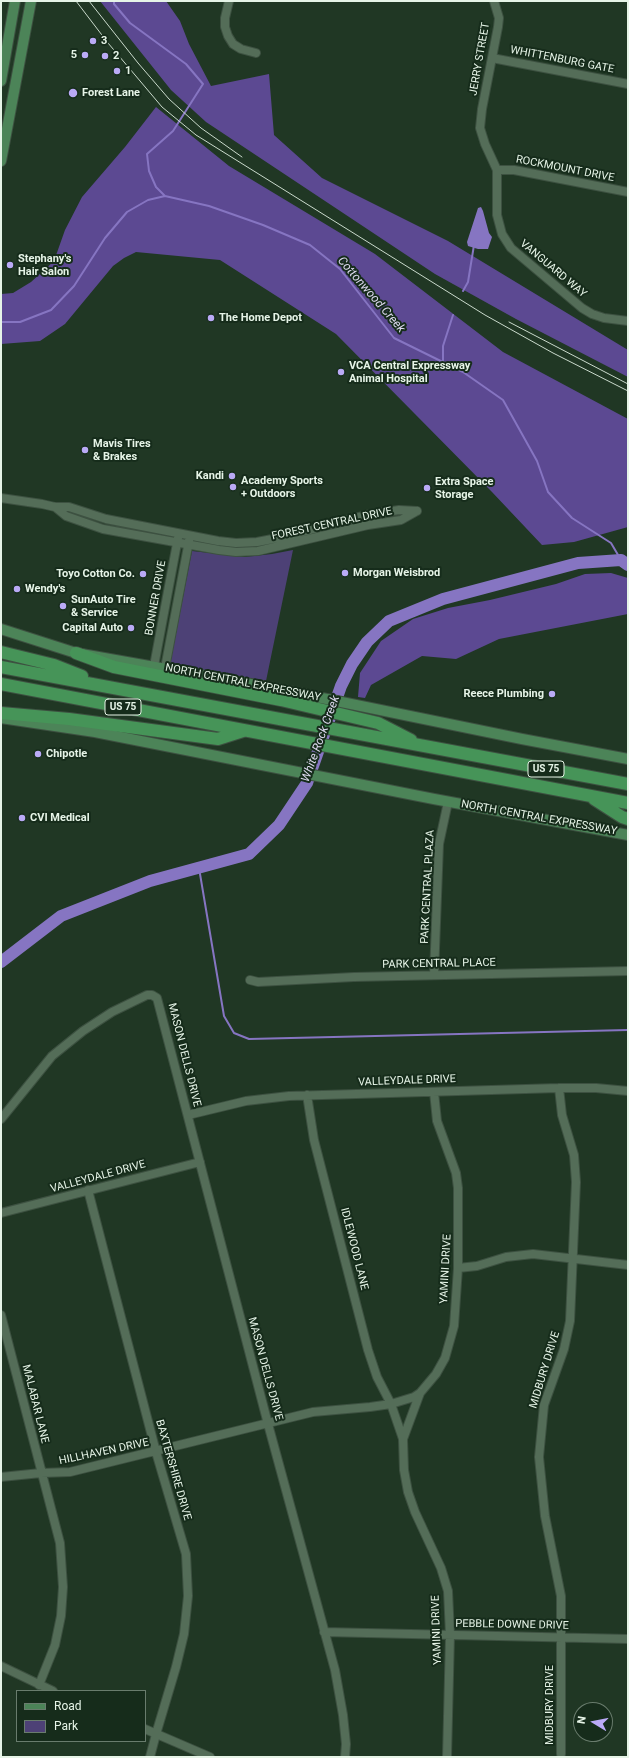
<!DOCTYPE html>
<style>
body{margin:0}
#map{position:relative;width:629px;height:1758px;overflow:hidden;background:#203724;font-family:Roboto,sans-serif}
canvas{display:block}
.frame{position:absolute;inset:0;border:2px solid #e6f4e7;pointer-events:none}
.legend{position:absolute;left:16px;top:1690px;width:130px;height:52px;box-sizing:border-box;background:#162c1b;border:1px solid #697c6d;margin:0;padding:5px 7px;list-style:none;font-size:12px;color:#e6f4e7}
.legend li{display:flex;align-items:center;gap:8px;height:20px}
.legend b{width:20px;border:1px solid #697c6d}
.north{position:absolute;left:573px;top:1702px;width:40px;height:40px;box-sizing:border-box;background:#162c1b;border:1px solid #697c6d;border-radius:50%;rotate:280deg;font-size:11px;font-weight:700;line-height:16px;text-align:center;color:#e6f4e7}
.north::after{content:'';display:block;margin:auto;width:14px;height:18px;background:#baaaf6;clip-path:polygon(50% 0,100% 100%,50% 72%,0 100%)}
</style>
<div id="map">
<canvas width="629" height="1758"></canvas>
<div class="frame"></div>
<ul class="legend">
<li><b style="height:5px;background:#4c8458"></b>Road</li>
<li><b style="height:11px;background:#4d4176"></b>Park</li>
</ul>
<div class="north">N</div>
</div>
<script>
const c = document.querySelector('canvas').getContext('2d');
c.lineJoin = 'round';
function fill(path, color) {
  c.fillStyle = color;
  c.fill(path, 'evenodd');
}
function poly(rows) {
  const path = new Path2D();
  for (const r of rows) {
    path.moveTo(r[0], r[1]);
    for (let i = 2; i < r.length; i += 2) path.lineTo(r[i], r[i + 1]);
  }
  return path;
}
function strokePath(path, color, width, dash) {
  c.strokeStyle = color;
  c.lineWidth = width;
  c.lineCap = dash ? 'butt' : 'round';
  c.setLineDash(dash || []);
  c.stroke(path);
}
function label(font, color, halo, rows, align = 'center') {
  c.font = font + ' Roboto,sans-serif';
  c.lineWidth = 4;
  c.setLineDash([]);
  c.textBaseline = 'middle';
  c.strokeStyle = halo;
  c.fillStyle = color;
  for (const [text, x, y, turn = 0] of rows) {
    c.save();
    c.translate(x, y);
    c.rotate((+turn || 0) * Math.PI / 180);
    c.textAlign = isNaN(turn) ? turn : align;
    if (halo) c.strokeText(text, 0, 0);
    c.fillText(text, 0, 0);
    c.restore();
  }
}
const green = poly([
 [293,550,266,681,170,664,192,551,245,557,272,554]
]);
const forest = poly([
 [100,1,166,1,180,21,189,44,211,86,269,74,274,135,322,178,448,241,628,350,628,377,516,319,435,274,206,122,171,90],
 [156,107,229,166,375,254,503,352,628,419,628,527,574,542,542,545,492,492,336,334,220,260,136,252,124,258,113,266,65,324,40,341,1,344,1,294,13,293,31,282,54,261,65,230,82,197,125,147],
 [611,573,628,578,628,614,499,639,456,659,422,656,371,685,365,698,358,697,360,673,381,641,413,619,448,608,490,600,556,584,585,574]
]);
const water = poly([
 [481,207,483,211,489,233,492,237,488,249,478,249,468,246,467,242,478,208]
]);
const stream = poly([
 [114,1,114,4,130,23,186,64,203,84,173,131,147,154,149,171,156,187,165,196],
 [463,291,468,282,474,245],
 [1,322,20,322,51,310,74,286,105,238,127,212,148,200,165,196,209,206,263,225,310,245,340,269,394,338,463,372,503,400,537,461,548,492,572,518,611,543,621,560],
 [443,362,443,346,453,315],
 [199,868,224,1016,234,1033,249,1039,628,1030]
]);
const river = poly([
 [1,962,61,916,150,881,249,854,279,825,307,783,341,686,352,664,367,642,389,621,443,599,578,563,621,560,628,565]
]);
const minor = poly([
 [229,1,225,18,225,27,228,36,233,44,241,49,256,53],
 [494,1,499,18,498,27,482,109,480,128,485,144,497,170,497,215,502,234,511,248,582,308,592,314,604,318,628,321],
 [492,58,628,84],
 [497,170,514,170,628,192],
 [1,498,42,504,55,507,69,507,106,519,218,541,236,543,257,542,288,536,366,515,399,510,417,511],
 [55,507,66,516,103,529,219,550,236,552,258,551,368,525,401,520,417,511],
 [154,666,178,538],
 [165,668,189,541],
 [434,975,439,844,448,802],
 [250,980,258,982,354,977,628,971],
 [559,1088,562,1115,574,1155,576,1182,570,1321,564,1349,544,1405,539,1457,545,1516,561,1596,561,1754],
 [307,1095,314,1140,368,1350,377,1377,391,1404,403,1439,404,1470,408,1492,415,1512,441,1568,448,1591,450,1635,447,1757],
 [188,1115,246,1101,289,1096,559,1088,596,1088,628,1091],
 [1,1119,52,1056,83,1031,112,1012,147,995,152,995,157,998,268,1424,335,1670,343,1715,346,1744,345,1757],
 [88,1190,156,1452,186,1554,188,1596,184,1634,176,1667,156,1734,150,1757],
 [1,1213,200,1162],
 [458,1268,477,1266,506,1257,533,1254,628,1265],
 [1,1315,60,1543,63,1587,61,1616,55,1645,39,1685],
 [403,1439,420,1393,436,1374,445,1358,454,1326,458,1268,458,1188,456,1173,437,1121,434,1092],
 [1,1477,41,1473,70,1472,313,1412,370,1407,391,1404,414,1397,420,1393],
 [324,1632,628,1639],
 [1,1666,53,1691],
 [145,1729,210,1757]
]);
const major = poly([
 [1,81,15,1],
 [1,161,31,1],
 [1,629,76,653,273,688,522,739,628,759],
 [1,718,95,732,434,799,628,835]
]);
const highway = poly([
 [1,652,54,665,82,676],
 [76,653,114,667,281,700,378,723,411,740],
 [1,667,628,784],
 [1,684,628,803],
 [1,713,69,719,218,739,243,731],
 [594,799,622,817,628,819]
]);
const tram = poly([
 [76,1,108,43,162,107,196,135,485,315,553,353,628,391],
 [89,1,138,63,169,99,201,128,242,157],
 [509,322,628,384]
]);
const markers = [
 [93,41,4,"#baaaf6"],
 [85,55,4,"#baaaf6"],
 [105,56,4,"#baaaf6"],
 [117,71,4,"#baaaf6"],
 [73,93,5,"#baaaf6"],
 [10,265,4,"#baaaf6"],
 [211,318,4,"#baaaf6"],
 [341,372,4,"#baaaf6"],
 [85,450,4,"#baaaf6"],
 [232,476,4,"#baaaf6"],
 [233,487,4,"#baaaf6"],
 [427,488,4,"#baaaf6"],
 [345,573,4,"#baaaf6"],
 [143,574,4,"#baaaf6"],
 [17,589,4,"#baaaf6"],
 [63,606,4,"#baaaf6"],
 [131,628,4,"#baaaf6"],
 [552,694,4,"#baaaf6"],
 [38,754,4,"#baaaf6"],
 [22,818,4,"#baaaf6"]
];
const shields = [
 [123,707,36],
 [546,769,36]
];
const shieldNames = [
 ["US 75",123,707],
 ["US 75",546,769]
];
const poiNames = [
 ["3",101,41],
 ["5",77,55,"right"],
 ["2",113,56],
 ["1",125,71],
 ["Forest Lane",82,93],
 ["Stephany's",18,259],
 ["Hair Salon",18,272],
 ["The Home Depot",219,318],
 ["VCA Central Expressway",349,366],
 ["Animal Hospital",349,379],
 ["Mavis Tires",93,444],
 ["& Brakes",93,457],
 ["Kandi",224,476,"right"],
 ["Academy Sports",241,481],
 ["+ Outdoors",241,494],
 ["Extra Space",435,482],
 ["Storage",435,495],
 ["Morgan Weisbrod",353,573],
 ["Toyo Cotton Co.",135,574,"right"],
 ["Wendy's",25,589],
 ["SunAuto Tire",71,600],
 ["& Service",71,613],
 ["Capital Auto",123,628,"right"],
 ["Reece Plumbing",544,694,"right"],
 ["Chipotle",46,754],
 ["CVI Medical",30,818]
];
const streetNames = [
 ["JERRY STREET",480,59,-80],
 ["WHITTENBURG GATE",562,60,11],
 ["ROCKMOUNT DRIVE",565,169,11],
 ["VANGUARD WAY",553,269,40],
 ["FOREST CENTRAL DRIVE",332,524,-12],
 ["BONNER DRIVE",156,598,-80],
 ["NORTH CENTRAL EXPRESSWAY",243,683,11],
 ["NORTH CENTRAL EXPRESSWAY",539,818,10],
 ["PARK CENTRAL PLAZA",428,887,-87],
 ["PARK CENTRAL PLACE",439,964,-1],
 ["MASON DELLS DRIVE",184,1055,76],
 ["VALLEYDALE DRIVE",407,1081,-2],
 ["VALLEYDALE DRIVE",98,1177,-15],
 ["IDLEWOOD LANE",354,1249,76],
 ["YAMINI DRIVE",446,1269,-87],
 ["MASON DELLS DRIVE",265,1369,75],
 ["MIDBURY DRIVE",545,1370,-73],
 ["MALABAR LANE",35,1404,76],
 ["HILLHAVEN DRIVE",104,1452,-12],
 ["BAXTERSHIRE DRIVE",173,1470,74],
 ["PEBBLE DOWNE DRIVE",512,1625,1],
 ["YAMINI DRIVE",437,1630,-92],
 ["MIDBURY DRIVE",550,1705,-90]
];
const waterNames = [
 ["Cottonwood Creek",371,295,49],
 ["White Rock Creek",321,739,-70]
];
fill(green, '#4d4176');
fill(forest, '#5c4992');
fill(water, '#8675c2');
strokePath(stream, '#8675c2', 2);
strokePath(river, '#8675c2', 12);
strokePath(minor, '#3d5141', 10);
strokePath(major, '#3d5141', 12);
strokePath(highway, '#3d5141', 14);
strokePath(minor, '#546d58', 8);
strokePath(major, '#4c8458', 10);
strokePath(highway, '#469458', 12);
strokePath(tram, '#cadacc', 1);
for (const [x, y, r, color] of markers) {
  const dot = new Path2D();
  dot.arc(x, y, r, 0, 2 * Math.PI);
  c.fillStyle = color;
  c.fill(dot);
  strokePath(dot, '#162c1b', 1.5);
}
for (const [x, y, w] of shields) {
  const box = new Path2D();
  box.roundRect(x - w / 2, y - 8, w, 16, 3);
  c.fillStyle = '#162c1b';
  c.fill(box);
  strokePath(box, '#e6f4e7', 1);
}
label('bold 10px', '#e6f4e7', null, shieldNames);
label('bold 11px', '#e6f4e7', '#162c1b', poiNames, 'left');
label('11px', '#e6f4e7', '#162c1b', streetNames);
label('italic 12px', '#ddd9ef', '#162c1b', waterNames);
</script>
